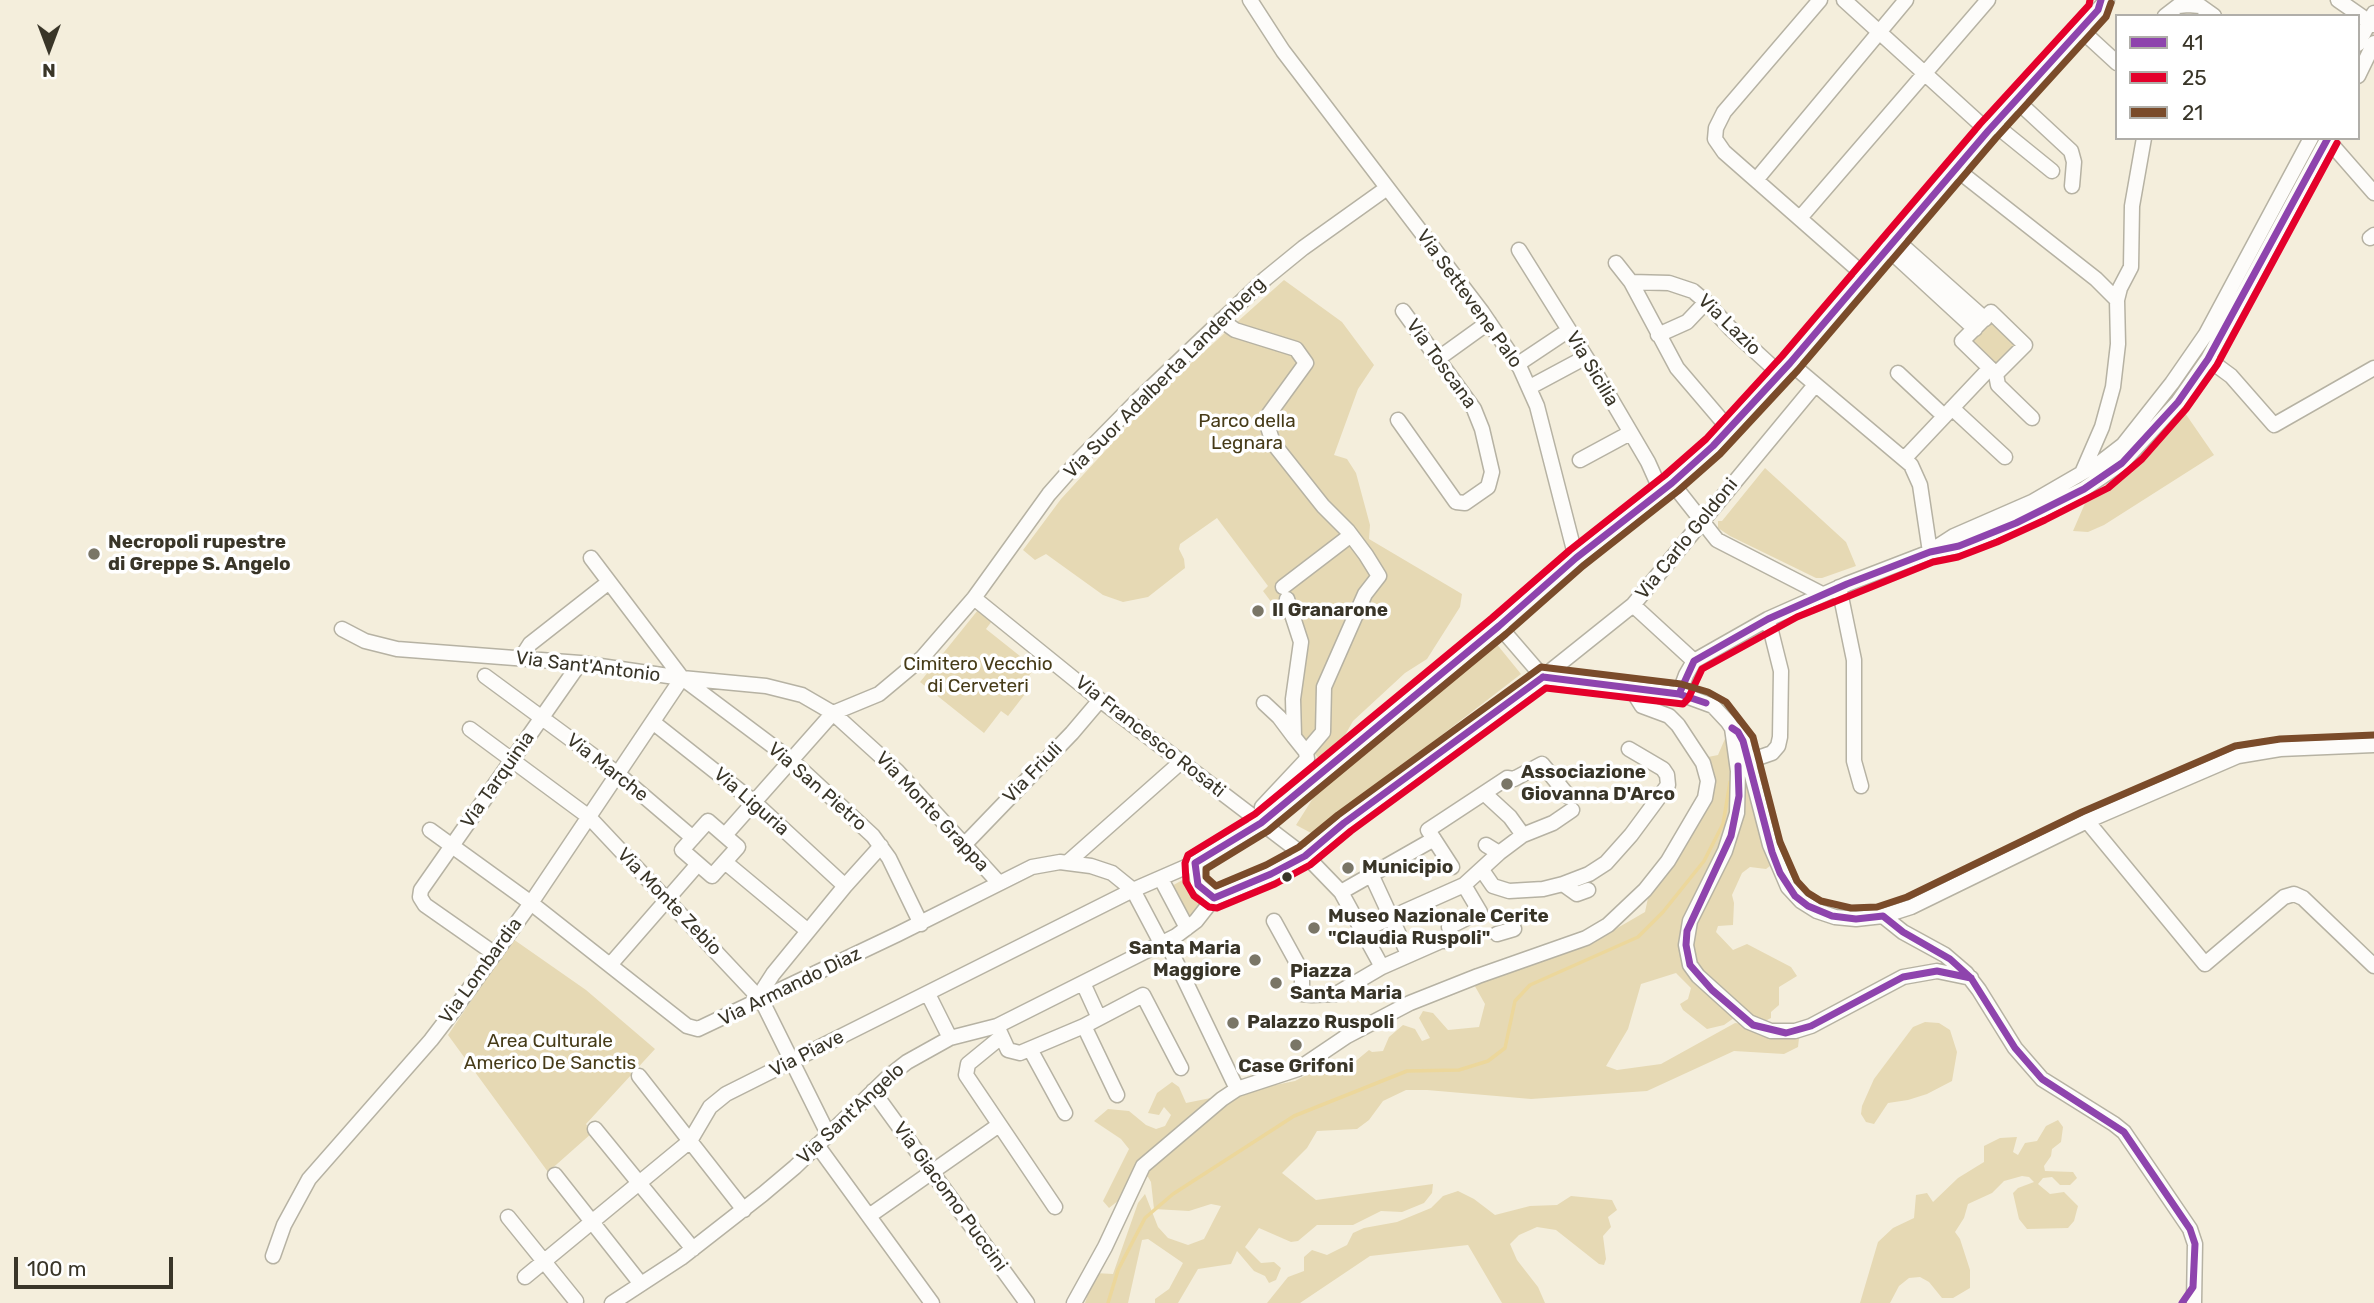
<!DOCTYPE html>
<style>
body{margin:0}
#map{position:relative;width:2374px;height:1303px;overflow:hidden;background:#f4eedc;font-family:Rubik,sans-serif}
canvas{display:block}
.legend{position:absolute;left:2115px;top:14px;width:245px;height:126px;box-sizing:border-box;background:#fff;border:2px solid #b0aea9;margin:0;padding:9px 12px;list-style:none;font-size:21px;color:#393528}
.legend li{display:flex;align-items:center;gap:14px;height:35px}
.legend b{width:35px;border:2px solid #b0aea9}
.north{position:absolute;left:14px;top:14px;width:70px;height:70px;-webkit-text-stroke:5px #fff;paint-order:stroke;rotate:180deg;font-size:19px;font-weight:700;line-height:28px;text-align:center;color:#393528}
.north::after{content:'';display:block;margin:auto;width:24px;height:32px;background:#393528;clip-path:polygon(50% 0,100% 100%,50% 72%,0 100%)}
.scale{position:absolute;left:14px;top:1257px;width:159px;height:32px;box-sizing:border-box;border:4px solid #393528;border-top:0;padding-left:9px;font-size:21px;line-height:24px;white-space:nowrap;color:#393528;-webkit-text-stroke:5px #fff;paint-order:stroke}
</style>
<div id="map">
<canvas width="2374" height="1303"></canvas>
<ul class="legend">
<li><b style="height:9px;background:#8e44ad"></b>41</li>
<li><b style="height:9px;background:#e4002b"></b>25</li>
<li><b style="height:9px;background:#7a4b2a"></b>21</li>
</ul>
<div class="north">N</div>
<div class="scale">100 m</div>
</div>
<script>
const c = document.querySelector('canvas').getContext('2d');
c.lineJoin = 'round';
function fill(path, color) {
  c.fillStyle = color;
  c.fill(path, 'evenodd');
}
function poly(rows) {
  const path = new Path2D();
  for (const r of rows) {
    path.moveTo(r[0], r[1]);
    for (let i = 2; i < r.length; i += 2) path.lineTo(r[i], r[i + 1]);
  }
  return path;
}
function strokePath(path, color, width, dash) {
  c.strokeStyle = color;
  c.lineWidth = width;
  c.lineCap = dash ? 'butt' : 'round';
  c.setLineDash(dash || []);
  c.stroke(path);
}
function label(font, color, halo, rows, align = 'center') {
  c.font = font + ' Rubik,sans-serif';
  c.lineWidth = 7;
  c.setLineDash([]);
  c.textBaseline = 'middle';
  c.strokeStyle = halo;
  c.fillStyle = color;
  for (const [text, x, y, turn = 0] of rows) {
    c.save();
    c.translate(x, y);
    c.rotate((+turn || 0) * Math.PI / 180);
    c.textAlign = isNaN(turn) ? turn : align;
    if (halo) c.strokeText(text, 0, 0);
    c.fillText(text, 0, 0);
    c.restore();
  }
}
const green = poly([
 [1284,280,1342,322,1374,365,1358,389,1334,455,1347,459,1356,473,1370,525,1369,539,1462,594,1460,607,1427,659,1405,673,1353,721,1335,753,1320,760,1300,736,1296,716,1307,640,1289,592,1282,597,1293,631,1263,591,1268,586,1217,518,1180,544,1179,549,1184,559,1185,568,1148,597,1123,602,1103,595,1046,554,1035,560,1023,550,1061,499,1159,392],
 [1991,321,2015,344,1996,365,1972,342],
 [2185,413,2214,455,2104,525,2088,532,2073,531,2086,501,2125,473],
 [1765,468,1846,542,1856,566,1822,578,1816,578,1730,536,1718,528,1718,521,1722,521],
 [978,610,992,621,986,629,1035,668,1019,688,1025,694,1008,716,1001,711,984,733,920,682],
 [1495,642,1521,674,1313,834,1296,825,1315,795,1402,725,1404,717],
 [1727,734,1736,744,1770,866,1766,869,1750,867,1742,873,1732,895,1734,903,1733,925,1718,926,1716,932,1733,950,1747,944,1791,967,1797,976,1779,987,1779,1005,1771,1012,1771,1018,1763,1022,1745,1010,1724,1025,1707,1029,1683,1010,1680,1004,1688,999,1691,988,1676,973,1641,984,1628,1029,1606,1066,1617,1070,1661,1064,1735,1023,1743,1024,1760,1034,1777,1038,1799,1038,1798,1047,1784,1054,1734,1051,1647,1091,1531,1099,1427,1090,1406,1090,1383,1101,1369,1120,1357,1129,1317,1131,1307,1148,1282,1173,1316,1200,1433,1184,1432,1193,1424,1203,1402,1212,1381,1211,1353,1225,1317,1225,1298,1241,1291,1242,1259,1228,1245,1247,1261,1263,1274,1262,1281,1268,1276,1280,1269,1283,1265,1276,1254,1271,1237,1251,1231,1264,1198,1269,1178,1303,1155,1303,1155,1299,1169,1289,1183,1263,1148,1239,1142,1240,1128,1303,1085,1303,1095,1273,1113,1274,1138,1203,1145,1194,1158,1227,1168,1238,1188,1245,1204,1239,1221,1206,1211,1204,1189,1211,1154,1209,1151,1182,1148,1177,1133,1169,1123,1197,1109,1208,1103,1201,1129,1149,1121,1139,1094,1121,1108,1109,1129,1111,1146,1125,1156,1129,1165,1126,1171,1115,1164,1107,1159,1115,1148,1113,1157,1093,1172,1082,1179,1087,1186,1103,1295,1081,1327,1064,1340,1074,1369,1050,1372,1052,1383,1051,1389,1037,1403,1025,1415,1029,1422,1041,1430,1038,1419,1018,1423,1011,1433,1013,1448,1030,1479,1027,1485,1004,1472,981,1569,950,1607,934,1645,912,1648,898,1684,846,1702,809,1702,763,1708,757,1718,755],
 [1186,878,1194,895,1204,901,1189,922,1170,887],
 [513,939,586,990,655,1049,586,1124,592,1133,548,1172,448,1035],
 [1925,1022,1939,1023,1950,1030,1957,1052,1952,1081,1927,1094,1908,1100,1888,1103,1874,1124,1866,1122,1861,1114,1862,1106,1874,1079,1913,1027],
 [2058,1120,2063,1127,2061,1142,2052,1149,2051,1156,2044,1166,2045,1171,2073,1172,2077,1178,2070,1185,2060,1185,2052,1177,2043,1178,2038,1184,2050,1194,2064,1192,2078,1206,2074,1221,2068,1228,2027,1229,2019,1219,2013,1193,2018,1188,2034,1182,2029,1177,2022,1176,2004,1181,1992,1193,1968,1204,1964,1218,1955,1232,1960,1239,1970,1270,1970,1288,1953,1298,1942,1298,1929,1282,1920,1277,1909,1278,1899,1286,1890,1303,1860,1303,1878,1242,1893,1228,1914,1218,1916,1195,1927,1193,1933,1202,1958,1178,1984,1162,1984,1146,2000,1138,2017,1137,2013,1152,2018,1155,2025,1143,2037,1141,2046,1126],
 [1458,1191,1474,1199,1495,1215,1530,1206,1557,1205,1571,1196,1612,1200,1617,1210,1608,1217,1611,1227,1603,1236,1606,1259,1604,1265,1599,1264,1556,1230,1537,1227,1519,1235,1510,1244,1517,1260,1538,1287,1545,1303,1502,1303,1468,1245,1370,1256,1300,1303,1267,1303,1288,1277,1304,1271,1304,1257,1312,1250,1327,1255,1347,1245,1353,1233,1364,1228,1397,1222,1431,1208,1443,1196]
]);
const stream = poly([
 [1108,1303,1118,1270,1145,1218,1173,1194,1294,1116,1407,1071,1459,1070,1488,1061,1505,1048,1515,1001,1530,985,1638,937,1663,912,1704,861,1723,824,1730,782]
]);
const minor = poly([
 [1250,0,1283,51,1482,312,1520,368,1537,406,1576,558],
 [1820,0,1724,112,1716,128,1715,139,1724,152,1864,275],
 [1844,0,1988,131],
 [2338,0,2374,25],
 [2165,16,2178,6,2188,5,2200,6,2214,16],
 [2080,29,2117,63],
 [2358,44,2374,13],
 [2358,76,2374,43],
 [2016,100,2071,151,2074,162,2072,186],
 [1994,124,2052,171],
 [2326,138,2374,193],
 [1956,169,2096,279,2117,300,2118,344,2113,387,2102,427,2082,473],
 [1756,180,1906,0],
 [1800,218,1988,0],
 [2370,238,2374,235],
 [1895,239,1985,319],
 [1887,248,1975,329],
 [1519,250,1594,370,1648,462,1661,491],
 [1616,263,1631,282,1677,368,1729,429],
 [1631,282,1669,283,1693,291,1706,302,1731,329,1780,374],
 [2117,300,2120,288,2131,267,2132,206,2144,138],
 [1991,312,2025,345,1996,374,1962,341,1991,312],
 [1221,320,1235,330,1296,349,1306,363,1269,414,1267,424,1273,443,1323,506,1348,531,1366,555,1379,576,1365,594,1324,687,1323,732,1306,752],
 [1658,335,1687,322,1706,302],
 [1439,358,1489,322],
 [2208,359,2231,376,2274,425,2374,368],
 [1790,363,1911,465,1920,485,1930,552],
 [1518,364,1569,330],
 [1898,373,1944,416],
 [1996,374,1998,385,2032,418],
 [1530,387,1586,357],
 [1952,408,2005,457],
 [1398,420,1456,502,1465,503,1488,487,1492,472,1482,429,1474,409,1403,311],
 [1904,459,1990,368],
 [1580,460,1630,433],
 [1672,483,1717,540,1822,594],
 [1937,547,1954,536,2032,502,2101,462,2123,445,2172,383,2206,334,2311,138],
 [591,558,682,678,790,759,873,836,889,858,921,924],
 [1283,587,1351,535],
 [1839,587,1854,660,1854,761,1861,786],
 [974,598,1100,700,1310,860,1341,892,1382,967],
 [1287,599,1301,642,1293,699,1294,737],
 [1633,605,1694,661],
 [1499,626,1543,677],
 [342,629,365,641,397,649,580,663,682,678,766,686,802,695,833,713,897,771,999,883],
 [521,658,530,644,609,582],
 [485,676,618,774,693,838],
 [1543,677,1683,695,1713,706,1728,722,1732,728,1738,771,1737,813,1725,851,1690,921,1686,945,1690,965,1698,976,1749,1022,1771,1031,1795,1031,1811,1026,1903,977,1937,971,1971,978],
 [1679,694,1686,675,1694,661,1768,619,1847,584,1930,552,1959,546,2016,523,2084,489,2122,463,2178,402,2208,359,2328,138],
 [654,723,754,802,845,886],
 [1732,728,1738,732,1743,741,1770,845,1788,887,1801,901,1817,911,1835,917,1856,919,1883,916,1911,907,2087,821,2238,756,2280,749,2374,745],
 [470,729,589,817,762,1001,828,1134],
 [1749,761,1772,753,1778,746,1780,737,1781,671,1768,619],
 [1485,794,1510,817,1523,835],
 [708,821,738,847,712,876,682,850,708,821],
 [2087,821,2205,964,2284,897,2294,894,2303,898,2374,966],
 [1261,823,1262,807,1307,759,1306,752,1294,737,1279,717,1264,703],
 [430,830,531,903,687,1026,698,1029,898,934,1032,867,1060,862,1091,866,1112,873,1133,890,1195,863,1261,823,1499,626,1576,558,1672,483,1713,446,1790,363,1988,131,2107,0],
 [725,835,833,713,879,694,922,658,974,598,1049,494,1080,459,1139,399,1265,279,1303,248,1387,188],
 [964,845,1072,733,1100,700],
 [1486,845,1499,853],
 [725,862,808,931],
 [1068,862,1181,762],
 [1195,863,1198,885,1214,898],
 [1452,867,1428,830,1507,778,1514,779,1542,764,1569,797],
 [1482,870,1493,886,1509,891,1543,889,1563,884,1589,874,1606,863,1631,835,1668,785,1667,775,1663,769,1629,749],
 [1371,874,1408,954],
 [1161,879,1187,928],
 [1563,884,1577,894,1588,890],
 [1464,885,1480,912],
 [1341,892,1434,839],
 [1883,916,1903,932,1945,955,1966,973,1979,990,2015,1048,2042,1079,2114,1124,2124,1132,2190,1229,2195,1244,2194,1303],
 [1274,921,1302,972,1302,994,1312,995,1336,994,1382,967,1441,941,1446,941],
 [1449,927,1471,916],
 [1363,930,1464,885,1499,853,1523,835,1553,823,1572,810],
 [1497,934,1514,929],
 [1166,941,1237,1089],
 [495,954,425,905,420,897,421,890,580,663],
 [610,965,698,864],
 [1083,983,1099,1018],
 [928,994,950,1038],
 [762,1001,764,988,773,974,845,886,881,846],
 [997,1026,1008,1050,1020,1053,1084,1026,1143,995,1181,1068],
 [1084,1026,1117,1095],
 [1001,1037,968,1064,966,1075,1055,1207],
 [1030,1049,1065,1113],
 [639,1076,744,1210],
 [873,1091,1027,1303],
 [595,1129,693,1249],
 [817,1145,932,1303],
 [555,1175,641,1284],
 [869,1216,999,1125],
 [508,1217,576,1301],
 [273,1256,284,1225,309,1179,431,1040,454,1010,531,903,682,678],
 [525,1277,690,1141,710,1107,726,1094,1133,890,1161,943],
 [612,1303,681,1258,763,1194,795,1167,889,1076,907,1062,950,1038,997,1026,1176,936,1196,921,1214,898,1271,874,1305,856,1344,823,1543,677,1633,605,1815,385],
 [1074,1303,1105,1247,1143,1166,1222,1099,1237,1089,1298,1069,1347,1036,1410,1003,1478,976,1586,938,1608,925,1645,890,1668,861,1705,798,1708,781,1703,763,1678,725,1669,716,1642,706,1637,698,1635,689]
]);
const bus1 = poly([
 [1543,677,1344,823,1305,856,1271,874,1214,898,1198,885,1195,863,1261,823,1499,626,1576,558,1672,483,1713,446,1790,363,1988,131,2098,10,2101,0],
 [1543,677,1679,694,1706,703],
 [1679,694,1694,661,1768,619,1847,584,1930,552,1959,546,2016,523,2084,489,2122,463,2178,402,2208,359,2328,138],
 [1732,728,1738,732,1743,741,1772,852,1780,873,1795,896,1808,906,1832,916,1856,919,1883,916,1903,932,1950,959,1971,978,2015,1048,2042,1079,2124,1132,2190,1229,2195,1244,2193,1287,2182,1303],
 [1738,766,1739,796,1731,836,1687,931,1686,945,1690,965,1712,990,1753,1025,1786,1033,1811,1026,1903,977,1937,971,1971,978]
]);
const bus2 = poly([
 [2090,0,2089,5,1980,124,1782,356,1706,439,1665,475,1570,550,1492,618,1255,814,1188,855,1185,863,1186,882,1194,896,1209,907,1217,908,1275,884,1310,865,1351,831,1546,688,1683,704,1688,699,1702,669,1797,617,1933,562,1958,557,1997,542,2045,520,2108,488,2142,459,2186,409,2217,365,2337,143]
]);
const bus3 = poly([
 [2111,3,2106,17,1996,138,1798,370,1720,454,1678,491,1583,566,1506,634,1268,831,1206,869,1206,877,1216,886,1266,865,1299,847,1338,815,1541,667,1681,684,1708,692,1726,702,1753,737,1780,842,1797,881,1808,893,1821,901,1851,908,1877,907,1907,897,2082,812,2235,746,2280,739,2374,735]
]);
const markers = [
 [94,554,7,"#7a7667"],
 [1258,611,7,"#7a7667"],
 [1507,784,7,"#7a7667"],
 [1348,868,7,"#7a7667"],
 [1287,877,6,"#393528"],
 [1314,928,7,"#7a7667"],
 [1255,960,7,"#7a7667"],
 [1276,983,7,"#7a7667"],
 [1233,1023,7,"#7a7667"],
 [1296,1045,7,"#7a7667"]
];
const streetNames = [
 ["Via Settevene Palo",1469,299,54],
 ["Via Lazio",1729,325,44],
 ["Via Toscana",1441,364,54],
 ["Via Sicilia",1592,369,59],
 ["Via Suor Adalberta Landenberg",1165,378,-45],
 ["Via Carlo Goldoni",1687,539,-51],
 ["Via Sant'Antonio",588,667,7],
 ["Via Francesco Rosati",1150,737,38],
 ["Via Marche",607,768,38],
 ["Via Friuli",1033,773,-46],
 ["Via Tarquinia",498,780,-55],
 ["Via San Pietro",817,787,41],
 ["Via Liguria",751,802,41],
 ["Via Monte Grappa",932,812,47],
 ["Via Monte Zebio",669,902,46],
 ["Via Lombardia",481,971,-54],
 ["Via Armando Diaz",790,987,-26],
 ["Via Piave",807,1054,-27],
 ["Via Sant'Angelo",851,1114,-43],
 ["Via Giacomo Puccini",950,1197,54]
];
const parkNames = [
 ["Parco della",1247,422],
 ["Legnara",1247,444],
 ["Cimitero Vecchio",978,665],
 ["di Cerveteri",978,687],
 ["Area Culturale",550,1042],
 ["Americo De Sanctis",550,1064]
];
const poiNames = [
 ["Necropoli rupestre",108,543],
 ["di Greppe S. Angelo",108,565],
 ["Il Granarone",1272,611],
 ["Associazione",1521,773],
 ["Giovanna D'Arco",1521,795],
 ["Municipio",1362,868],
 ["Museo Nazionale Cerite",1328,917],
 ["\"Claudia Ruspoli\"",1328,939],
 ["Santa Maria",1241,949,"right"],
 ["Maggiore",1241,971,"right"],
 ["Piazza",1290,972],
 ["Santa Maria",1290,994],
 ["Palazzo Ruspoli",1247,1023],
 ["Case Grifoni",1296,1067,"center"]
];
fill(green, '#e6d9b4');
strokePath(stream, '#ecd79b', 3.5);
strokePath(minor, '#b6b2a3', 17);
strokePath(minor, '#fdfcfa', 14);
strokePath(bus1, '#8e44ad', 7);
strokePath(bus2, '#e4002b', 7);
strokePath(bus3, '#7a4b2a', 7);
for (const [x, y, r, color] of markers) {
  const dot = new Path2D();
  dot.arc(x, y, r, 0, 2 * Math.PI);
  c.fillStyle = color;
  c.fill(dot);
  strokePath(dot, '#fff', 2.5);
}
label('19px', '#393528', '#fff', streetNames);
label('19px', '#463b18', '#fff', parkNames);
label('bold 19px', '#393528', '#fff', poiNames, 'left');
</script>
